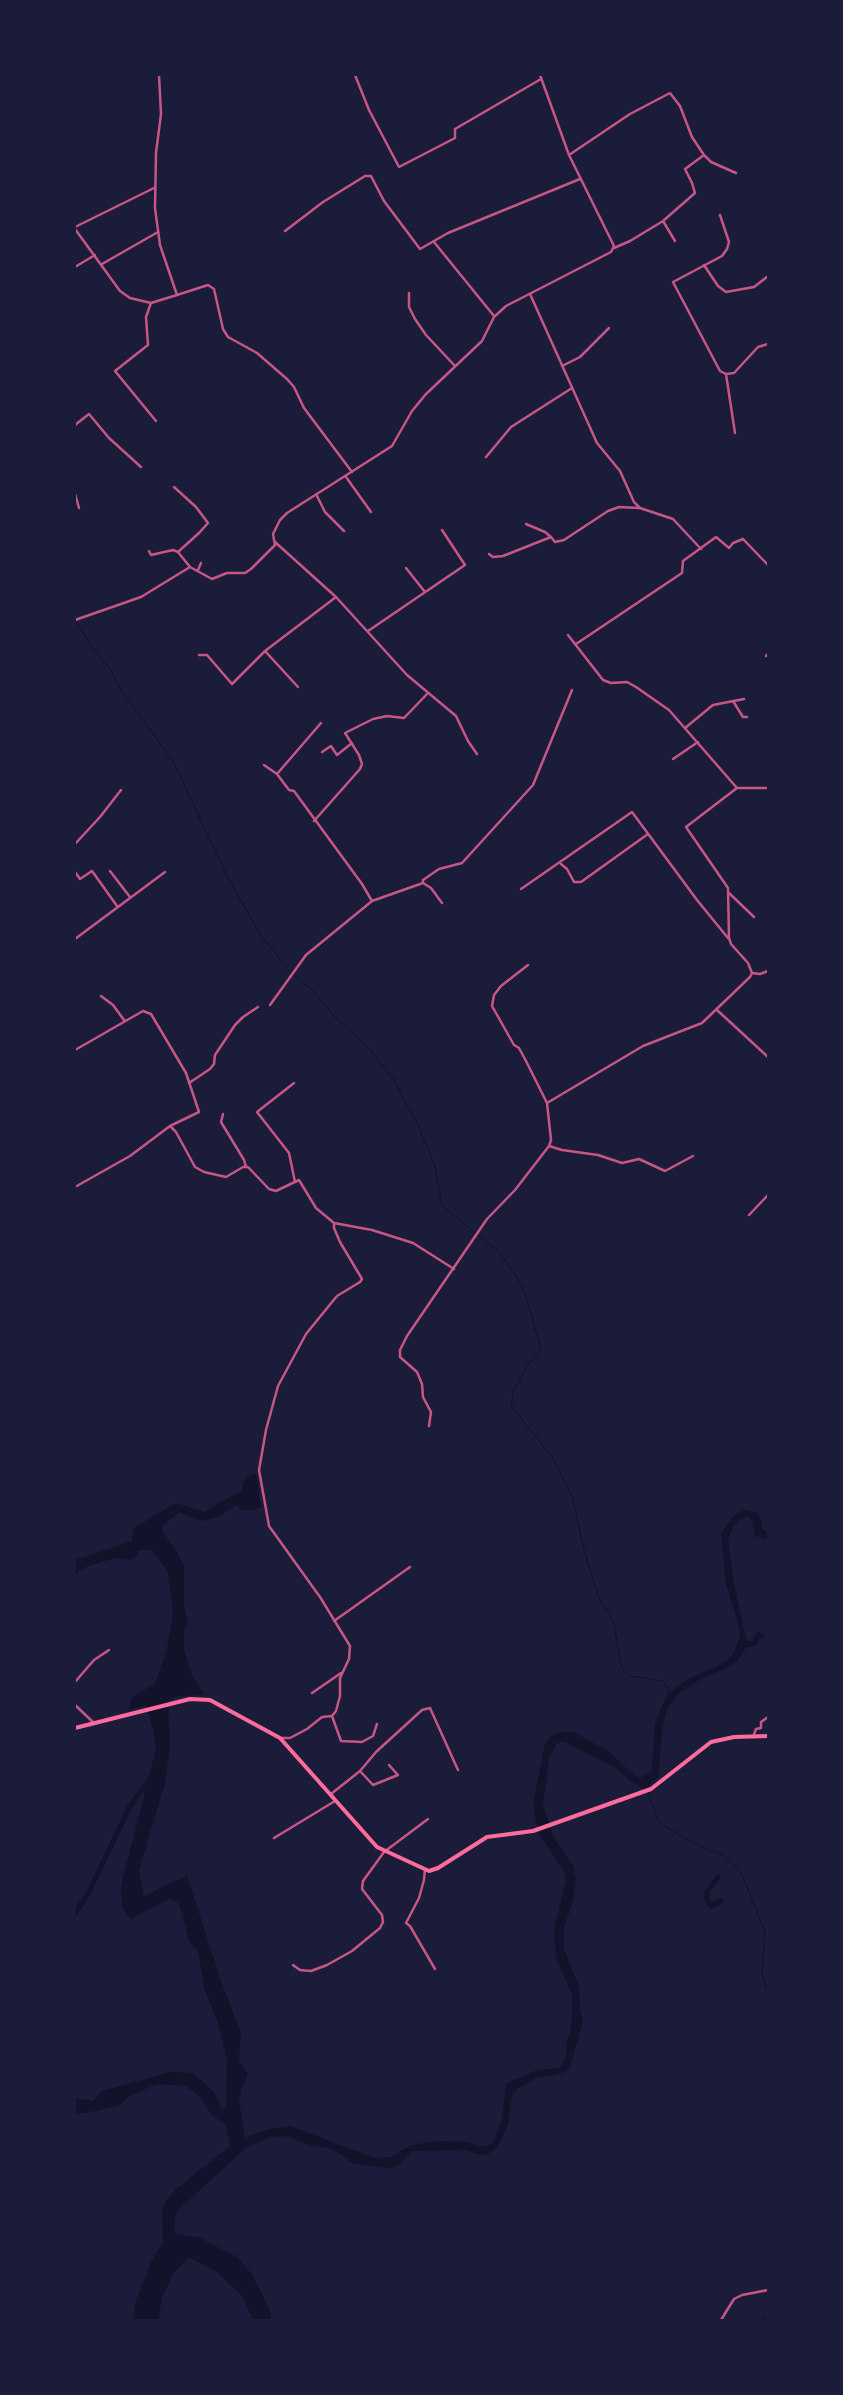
<!DOCTYPE html>
<style>
body{margin:0}
#map{position:relative;width:843px;height:2395px;overflow:hidden;background:#1b1b3a;font-family:"Source Sans 3",sans-serif}
canvas{display:block}
.frame{position:absolute;inset:0;border:76px solid #1b1b3a;pointer-events:none}
</style>
<div id="map">
<canvas width="843" height="2395"></canvas>
<div class="frame"></div>
</div>
<script>
const c = document.querySelector('canvas').getContext('2d');
c.lineJoin = 'round';
function fill(path, color) {
  c.fillStyle = color;
  c.fill(path, 'evenodd');
}
function poly(rows) {
  const path = new Path2D();
  for (const r of rows) {
    path.moveTo(r[0], r[1]);
    for (let i = 2; i < r.length; i += 2) path.lineTo(r[i], r[i + 1]);
  }
  return path;
}
function strokePath(path, color, width, dash) {
  c.strokeStyle = color;
  c.lineWidth = width;
  c.lineCap = dash ? 'butt' : 'round';
  c.setLineDash(dash || []);
  c.stroke(path);
}
const water = poly([
 [256,1474,261,1507,254,1510,241,1510,236,1505,218,1517,202,1521,180,1512,163,1525,162,1531,175,1549,184,1566,184,1604,188,1625,184,1629,184,1649,191,1673,204,1695,177,1696,168,1701,170,1745,165,1783,139,1870,144,1897,163,1886,187,1876,221,1981,241,2033,239,2060,248,2074,242,2088,239,2101,245,2138,269,2129,290,2126,375,2158,390,2157,411,2145,438,2141,468,2142,483,2147,493,2143,502,2120,506,2085,509,2082,538,2070,559,2068,566,2058,567,2039,570,2033,572,2018,572,1994,557,1960,554,1938,554,1928,566,1880,564,1871,539,1834,534,1812,534,1799,545,1744,551,1736,559,1732,573,1732,608,1751,635,1776,640,1778,652,1771,655,1723,667,1695,685,1681,704,1671,717,1667,732,1656,735,1650,740,1637,738,1622,726,1584,721,1533,734,1516,744,1510,755,1512,759,1515,763,1530,768,1532,768,1539,755,1536,753,1522,749,1517,740,1519,733,1526,728,1540,733,1578,746,1640,750,1642,756,1635,757,1630,766,1637,758,1640,757,1645,746,1648,738,1660,730,1666,697,1681,676,1696,667,1710,663,1723,658,1777,645,1789,632,1782,614,1767,563,1741,556,1744,549,1759,543,1805,553,1836,573,1866,576,1878,573,1901,564,1927,564,1949,579,1987,580,2011,583,2021,569,2070,556,2075,538,2077,517,2089,512,2095,508,2124,503,2136,497,2146,490,2153,482,2155,465,2150,412,2151,397,2166,386,2168,353,2163,330,2148,313,2146,284,2136,271,2137,248,2146,177,2211,174,2224,175,2234,198,2237,237,2257,252,2274,270,2311,272,2320,253,2320,243,2297,217,2272,189,2257,173,2274,161,2300,159,2320,133,2320,136,2300,153,2258,163,2243,162,2210,167,2199,177,2188,230,2146,226,2125,211,2114,199,2096,186,2086,157,2084,129,2096,118,2106,85,2113,75,2113,75,2098,93,2101,102,2091,171,2072,193,2073,214,2092,222,2109,226,2106,227,2060,218,2023,204,1987,198,1952,189,1941,179,1903,170,1898,131,1919,122,1907,121,1886,156,1749,153,1729,146,1705,128,1710,132,1697,155,1684,167,1649,173,1614,168,1571,152,1550,139,1550,137,1557,131,1560,115,1558,91,1565,78,1571,75,1576,75,1560,132,1541,134,1528,176,1503,204,1512,242,1490,244,1481,250,1475]
]);
const stream = poly([
 [75,624,77,623,95,652,111,670,118,685,174,763,226,874,260,934,290,972,311,989,336,1018,368,1047,393,1079,417,1123,435,1166,442,1206,500,1253,523,1287,541,1348,526,1368,514,1390,511,1405,553,1459,572,1496,584,1550,599,1599,613,1620,622,1668,630,1676,663,1681,669,1692],
 [646,1786,658,1820,664,1826,693,1843,724,1856,741,1872,765,1932,762,1972,768,1993],
 [768,2091,768,2097],
 [760,2320,768,2315]
]);
const canal = poly([
 [718,1877,707,1892,707,1900,712,1906,721,1901],
 [75,1913,89,1892,129,1808,152,1775]
]);
const minor = poly([
 [159,75,161,114,156,153,155,208,160,245,177,295,208,285,214,289,223,329,228,337,257,353,287,379,294,387,304,408,352,472],
 [355,75,369,110,399,167,455,138,455,129,541,79],
 [569,155,630,114,670,93,680,106,692,137,704,155,711,162,736,173],
 [720,215,729,242,727,249,722,256,673,282,720,371,726,374,734,373,758,347,768,344],
 [663,221,675,241],
 [75,227,154,188],
 [75,229,120,291,130,298,151,303,177,295],
 [285,231,323,202,365,176,371,176,384,201,420,249,448,233,580,179],
 [434,242,494,316],
 [614,248,630,241,663,221,695,193,692,183,685,169,704,155],
 [102,264,158,232],
 [704,265,718,286,726,292,754,287,767,277],
 [75,267,95,255],
 [409,293,409,307,415,319,426,335,455,366],
 [530,294,597,443,620,471,634,502,640,508,673,519,701,549],
 [151,303,146,317,148,345,115,371,156,421],
 [562,366,580,357,609,328],
 [726,374,735,433],
 [75,425,89,414,109,438,141,467],
 [486,457,511,427,572,388],
 [346,477,371,512],
 [174,487,196,507,208,523,199,533,178,552],
 [75,494,79,508],
 [317,496,325,512,344,531],
 [526,524,545,532,551,537],
 [275,542,336,597,407,675,456,716,468,741,477,754],
 [149,551,151,555,173,550,178,552,190,567],
 [489,554,493,557,503,556,551,537,555,542,564,540,608,511,619,507,639,508],
 [406,568,425,592],
 [198,570,201,563],
 [75,620,141,597,190,567,212,579,227,573,245,573,251,569,275,545,273,534,280,520,287,513,392,446,412,411,426,394,482,341,494,317,506,306,611,252,614,246,569,155,540,75],
 [368,631,465,565,442,530],
 [568,635,603,680,611,683,627,682,636,687,669,710,737,788],
 [576,644,682,573,683,561,716,537,729,548,733,543,743,539,768,565],
 [265,651,298,687],
 [199,655,207,655,232,684,265,651,336,597],
 [766,656,768,654],
 [733,701,743,717,747,717],
 [685,728,713,705,744,699],
 [322,752,331,746,337,755,352,743],
 [673,759,698,742],
 [264,765,277,774,289,790,294,791,362,884,372,901],
 [277,774,321,723],
 [314,821,360,769,362,764,359,755,345,733,373,719,387,716,404,718,428,693],
 [75,844,100,817,121,790],
 [561,864,567,869,574,882,581,882,648,834],
 [110,871,130,897],
 [75,872,80,879,92,871,117,906],
 [423,883,423,880,439,869,462,863,533,785,572,690],
 [521,889,632,812,697,900,728,938],
 [729,893,754,917],
 [75,939,165,872],
 [752,973,760,974,768,971],
 [101,996,113,1005,124,1020],
 [270,1005,306,955,372,901,423,883,431,888,442,903],
 [717,1010,768,1057],
 [75,1050,143,1011,151,1014,186,1073,199,1112,170,1126],
 [189,1083,210,1069,214,1064,215,1055,235,1025,243,1017,258,1007],
 [294,1083,257,1112,289,1153,295,1182],
 [547,1103,643,1046,702,1023,750,977,752,973,748,963,731,944,729,938,728,888,686,827,737,788,768,788],
 [223,1114,221,1122,244,1160,246,1167],
 [549,1146,562,1150,598,1155,622,1163,639,1159,665,1171,693,1156],
 [75,1187,130,1156,170,1126,176,1132,195,1167,204,1172,226,1177,243,1167,248,1167,269,1189,276,1191,299,1180,316,1208,334,1223,372,1230,413,1243,454,1269],
 [749,1215,768,1195],
 [429,1426,431,1412,423,1397,422,1384,417,1372,400,1357,400,1350,407,1336,487,1219,515,1190,549,1146,551,1140,547,1103,526,1061,519,1048,514,1045,492,1006,494,995,501,986,528,965],
 [334,1621,410,1567],
 [75,1682,94,1660,109,1650],
 [312,1693,341,1673],
 [75,1705,94,1723],
 [332,1716,341,1741,362,1742,373,1736,377,1724],
 [753,1737,756,1729,761,1728,761,1722,768,1717],
 [280,1738,290,1738,307,1729,322,1717,332,1716,336,1711,340,1696,340,1678,349,1659,350,1646,320,1597,269,1526,259,1470,266,1430,278,1386,306,1334,337,1296,360,1282,362,1279,340,1242,334,1228,334,1223],
 [360,1771,376,1752,422,1710,430,1708,458,1770],
 [331,1794,360,1771,373,1785,398,1775,389,1765],
 [274,1838,335,1801],
 [425,1869,424,1880,419,1898,406,1923,410,1926,435,1969],
 [293,1965,300,1970,311,1971,327,1965,352,1951,380,1928,383,1922,382,1915,362,1889,363,1881,384,1852,428,1819],
 [721,2320,734,2299,742,2295,768,2290]
]);
const secondary = poly([
 [75,1728,190,1699,210,1700,280,1738,377,1847,429,1871,438,1868,487,1837,533,1831,651,1789,711,1742,734,1737,768,1736]
]);
fill(water, '#12122b');
strokePath(stream, '#12122b', 1);
strokePath(canal, '#12122b', 5);
strokePath(minor, '#c65784', 2.5);
strokePath(secondary, '#ff6b9d', 4);
</script>
